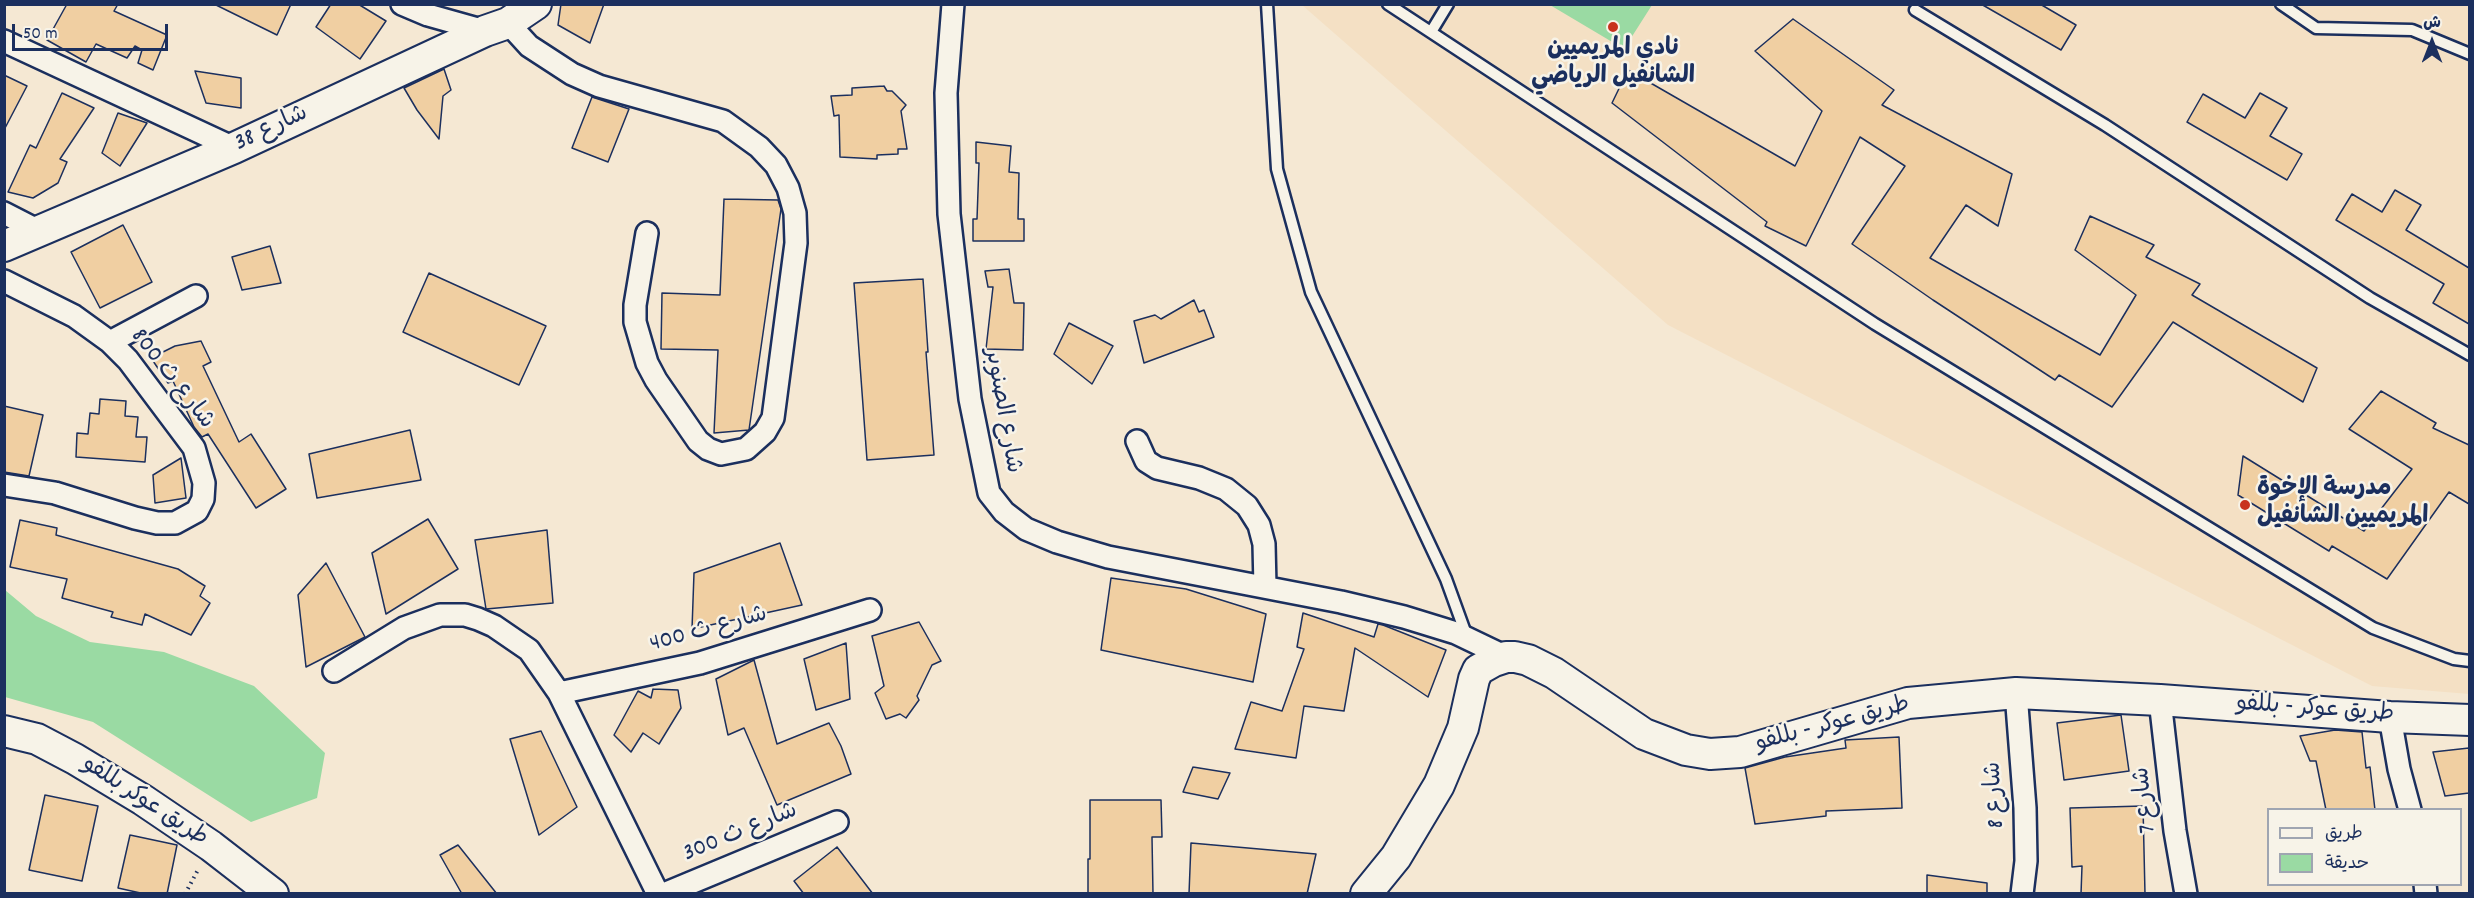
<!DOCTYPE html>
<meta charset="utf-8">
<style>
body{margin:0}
#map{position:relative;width:2474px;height:898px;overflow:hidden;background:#f5e8d3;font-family:Dekko,"Playpen Sans Arabic",sans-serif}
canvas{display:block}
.frame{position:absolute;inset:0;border:6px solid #1b2f5e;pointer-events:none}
.legend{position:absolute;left:2267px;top:808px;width:195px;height:78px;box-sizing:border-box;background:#f7f3e8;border:2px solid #9fa5b1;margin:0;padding:8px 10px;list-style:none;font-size:18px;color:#1b2f5e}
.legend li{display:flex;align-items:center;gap:12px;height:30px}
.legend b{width:30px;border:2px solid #9fa5b1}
.north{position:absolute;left:2402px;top:12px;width:60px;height:60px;-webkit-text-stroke:4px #f7f3e8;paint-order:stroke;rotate:0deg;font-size:16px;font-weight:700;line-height:24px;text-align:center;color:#1b2f5e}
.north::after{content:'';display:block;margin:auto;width:21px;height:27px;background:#1b2f5e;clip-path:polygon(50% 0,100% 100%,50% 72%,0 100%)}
.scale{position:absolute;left:12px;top:24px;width:156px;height:27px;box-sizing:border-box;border:3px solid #1b2f5e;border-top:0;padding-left:8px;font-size:18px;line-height:21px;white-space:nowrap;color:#1b2f5e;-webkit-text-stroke:4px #f7f3e8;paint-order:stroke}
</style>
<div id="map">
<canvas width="2474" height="898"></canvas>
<div class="frame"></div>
<ul class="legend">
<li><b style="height:8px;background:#f7f3e8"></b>طريق</li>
<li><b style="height:16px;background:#9adaa3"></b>حديقة</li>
</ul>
<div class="north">ش</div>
<div class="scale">50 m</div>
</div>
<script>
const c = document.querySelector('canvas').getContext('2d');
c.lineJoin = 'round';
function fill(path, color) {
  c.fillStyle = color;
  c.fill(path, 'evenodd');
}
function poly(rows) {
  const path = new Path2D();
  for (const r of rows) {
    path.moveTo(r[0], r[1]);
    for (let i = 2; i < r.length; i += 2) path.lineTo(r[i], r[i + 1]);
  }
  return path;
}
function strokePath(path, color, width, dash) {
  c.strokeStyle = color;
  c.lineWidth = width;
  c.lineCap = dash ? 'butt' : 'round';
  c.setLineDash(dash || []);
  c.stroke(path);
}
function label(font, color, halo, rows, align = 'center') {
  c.font = font + ' Dekko,"Playpen Sans Arabic",sans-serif';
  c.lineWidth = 5;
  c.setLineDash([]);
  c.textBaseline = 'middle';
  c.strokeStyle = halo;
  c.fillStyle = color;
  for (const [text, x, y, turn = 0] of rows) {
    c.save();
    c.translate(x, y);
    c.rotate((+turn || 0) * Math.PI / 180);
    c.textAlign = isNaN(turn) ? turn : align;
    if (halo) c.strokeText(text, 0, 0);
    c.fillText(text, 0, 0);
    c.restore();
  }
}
const built = poly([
 [1302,5,2469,5,2469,694,2372,686,1668,325]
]);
const green = poly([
 [1550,5,1652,5,1624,49],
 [5,590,36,616,90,642,164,652,254,686,325,753,317,798,251,822,93,722,5,697]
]);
const building = poly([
 [67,4,118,4,114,11,167,35,153,70,138,63,142,50,135,46,127,58,96,44,86,62,47,40,67,4],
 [214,4,291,4,277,35,214,4],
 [331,4,358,4,386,21,360,59,316,27,331,4],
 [561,4,604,4,590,43,558,25,561,4],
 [1981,4,2040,4,2076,25,2061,50,1981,4],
 [1793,19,1894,90,1882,105,2012,174,1998,226,1966,205,1930,258,2100,355,2136,295,2075,250,2090,216,2154,245,2146,257,2200,284,2192,295,2317,368,2303,402,2173,322,2112,407,2059,375,2055,380,1933,300,1852,244,1905,166,1860,137,1806,246,1765,226,1767,222,1612,103,1628,70,1795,166,1822,111,1755,51,1793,19],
 [444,69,451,90,443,96,439,139,417,110,404,88,444,69],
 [195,71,241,78,241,108,206,103,195,71],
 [4,75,27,86,4,130,4,75],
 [884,86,887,91,892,91,906,105,901,111,907,149,898,149,898,154,877,155,877,159,840,157,839,115,834,116,831,96,852,95,852,88,884,86],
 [62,93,94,108,60,159,67,162,58,183,33,198,8,192,30,145,36,148,62,93],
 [2260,93,2287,108,2270,136,2302,154,2287,180,2187,122,2203,94,2245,118,2260,93],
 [592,97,629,109,608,162,572,148,592,97],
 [118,113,147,123,120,166,102,153,118,113],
 [976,142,1011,146,1009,172,1019,173,1018,219,1024,219,1024,241,973,241,973,219,977,219,979,163,976,163,976,142],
 [2395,190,2421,205,2406,230,2469,268,2469,324,2433,303,2444,284,2336,220,2352,194,2382,212,2395,190],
 [724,199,778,200,781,209,749,430,714,433,718,350,661,349,662,293,720,295,724,199],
 [123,225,152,282,100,308,71,252,123,225],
 [270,246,281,283,242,290,232,257,270,246],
 [1009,269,1014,303,1024,303,1023,350,986,349,993,287,988,287,985,271,1009,269],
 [429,273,546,326,519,385,403,332,429,273],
 [923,279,928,352,926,352,934,455,867,460,854,283,923,279],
 [1194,300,1199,312,1204,310,1214,337,1144,363,1134,321,1155,315,1161,319,1194,300],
 [1069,323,1113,346,1092,384,1054,354,1069,323],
 [201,341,211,362,203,366,239,442,251,434,286,489,256,508,208,434,202,437,194,427,173,381,168,383,151,358,175,346,201,341],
 [2381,391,2436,423,2433,428,2469,445,2469,504,2449,492,2387,579,2332,546,2329,551,2238,495,2243,456,2364,531,2412,469,2349,429,2381,391],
 [100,399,126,401,125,416,138,417,136,437,147,437,145,462,76,457,77,433,88,434,90,413,99,414,100,399],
 [4,406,43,415,29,476,4,472,4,406],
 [410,430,421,480,317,498,309,454,410,430],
 [181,458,186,498,155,503,153,475,181,458],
 [428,519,458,569,386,614,372,553,428,519],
 [20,520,57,528,56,535,178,569,205,586,200,596,210,603,191,635,145,614,142,625,111,617,113,612,62,598,67,579,10,567,20,520],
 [547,530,553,603,486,609,475,540,547,530],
 [780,543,802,605,692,629,694,573,780,543],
 [326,563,365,637,306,667,298,595,326,563],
 [1111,578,1186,589,1266,614,1253,682,1101,650,1111,578],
 [1303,613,1374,637,1378,624,1383,625,1446,650,1428,697,1355,648,1344,711,1304,706,1296,758,1235,749,1251,702,1282,711,1304,649,1297,647,1303,613],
 [919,622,941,661,932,665,917,696,919,700,906,718,900,714,886,719,875,693,884,686,872,636,919,622],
 [846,643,850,699,816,710,804,659,846,643],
 [754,660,777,744,829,723,841,746,851,774,777,805,744,728,728,735,716,679,754,660],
 [653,689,678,690,681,708,659,744,643,733,631,752,614,735,638,691,651,698,653,689],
 [2121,715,2129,771,2064,780,2057,723,2121,715],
 [2335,730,2362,732,2366,768,2370,767,2375,810,2326,810,2316,761,2310,761,2300,736,2335,730],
 [541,731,577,807,539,835,510,739,541,731],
 [1899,737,1902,808,1826,811,1826,816,1755,824,1745,768,1785,757,1846,748,1845,740,1899,737],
 [2469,748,2469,793,2445,796,2433,752,2469,748],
 [1193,767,1230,773,1218,799,1183,792,1193,767],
 [45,795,98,806,82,881,29,870,45,795],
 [1090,800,1161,800,1162,837,1152,837,1153,894,1088,894,1088,859,1090,859,1090,800],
 [2143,806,2145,894,2081,894,2082,866,2072,867,2070,808,2143,806],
 [130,835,177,845,167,894,145,894,118,888,130,835],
 [1191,843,1316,854,1307,894,1189,894,1191,843],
 [458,845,497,894,462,894,440,855,458,845],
 [837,847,873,894,804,894,794,881,837,847],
 [1927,875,1987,883,1987,894,1927,894,1927,875]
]);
const path = poly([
 [185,894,199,868]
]);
const lane = poly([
 [1267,4,1277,169,1311,292,1446,579,1467,637],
 [1388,4,1875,324,2373,628,2454,659,2470,661],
 [2281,4,2316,28,2412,30,2470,54],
 [1915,10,2105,125,2370,298,2470,355],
 [1431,32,1448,4]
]);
const street = poly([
 [402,4,428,15,485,31],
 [953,4,946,93,949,214,970,399,989,493,1004,512,1026,529,1057,542,1108,557,1341,602,1404,617,1456,633,1506,657],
 [508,23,529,46,572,74,599,86,723,121,759,147,776,165,788,188,795,213,796,243,773,418,765,432,746,449,721,454,708,449,698,441,656,380,647,363,635,322,635,305,647,233],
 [4,41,234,148],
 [4,213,41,232],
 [4,281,74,316,110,342,128,360,194,448,204,483,203,499,197,511,175,523,157,523,135,518,55,493,4,485],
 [110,342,196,296],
 [1137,441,1146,461,1157,468,1199,478,1226,489,1247,506,1259,525,1264,544,1265,587],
 [334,671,404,628,440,615,465,615,478,619,494,626,529,650,559,693,658,894],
 [559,693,700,663,870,610],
 [2016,693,2025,808,2026,861,2022,894],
 [2160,700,2175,831,2186,894],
 [2390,717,2399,769,2410,810],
 [2425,884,2426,894],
 [664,894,837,822]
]);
const secondary = poly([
 [4,246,234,148,485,31,508,23,536,4],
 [4,731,37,739,75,759,143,800,211,846,273,894],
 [1366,894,1396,857,1439,785,1463,728,1474,679,1478,670,1494,661,1506,657,1515,657,1528,660,1554,673,1644,734,1686,750,1710,754,1740,752,1908,703,2016,693,2160,700,2390,717,2470,720]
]);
const markers = [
 [1613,27,6,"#c8321e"],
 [2245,505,6,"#c8321e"]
];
const poiNames = [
 ["نادي المريميين",1613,51],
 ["الشانفيل الرياضي",1613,79],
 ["مدرسة الإخوة",2257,491,"left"],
 ["المريميين الشانفيل",2257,519,"left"]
];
const streetNames = [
 ["شارع 38",272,130,-25],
 ["شارع ث 800",171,380,52],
 ["شارع الصنوبر",1001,411,80],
 ["شارع ث 400",709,631,-15],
 ["طريق عوكر - بللفو",2315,711,4],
 ["طريق عوكر - بللفو",1833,726,-15],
 ["شارع 8",1997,795,-93],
 ["شارع 7",2147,800,-96],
 ["طريق عوكر بللفو",144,803,33],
 ["شارع ث 300",741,834,-22]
];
fill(built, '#f4e0c4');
fill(green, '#9adaa3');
fill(building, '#f0cfa2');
strokePath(building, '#1b2f5e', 1.5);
strokePath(lane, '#1b2f5e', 15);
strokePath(street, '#1b2f5e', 26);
strokePath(secondary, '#1b2f5e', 34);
strokePath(path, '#1b2f5e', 4, [1.5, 4.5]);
strokePath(lane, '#f7f3e8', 10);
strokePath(street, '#f7f3e8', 21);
strokePath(secondary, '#f7f3e8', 30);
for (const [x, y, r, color] of markers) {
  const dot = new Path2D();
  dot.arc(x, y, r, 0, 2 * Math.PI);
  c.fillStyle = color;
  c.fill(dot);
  strokePath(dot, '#f7f3e8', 2);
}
label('bold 24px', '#1b2f5e', '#f7f3e8', poiNames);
label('24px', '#1b2f5e', '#f7f3e8', streetNames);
</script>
